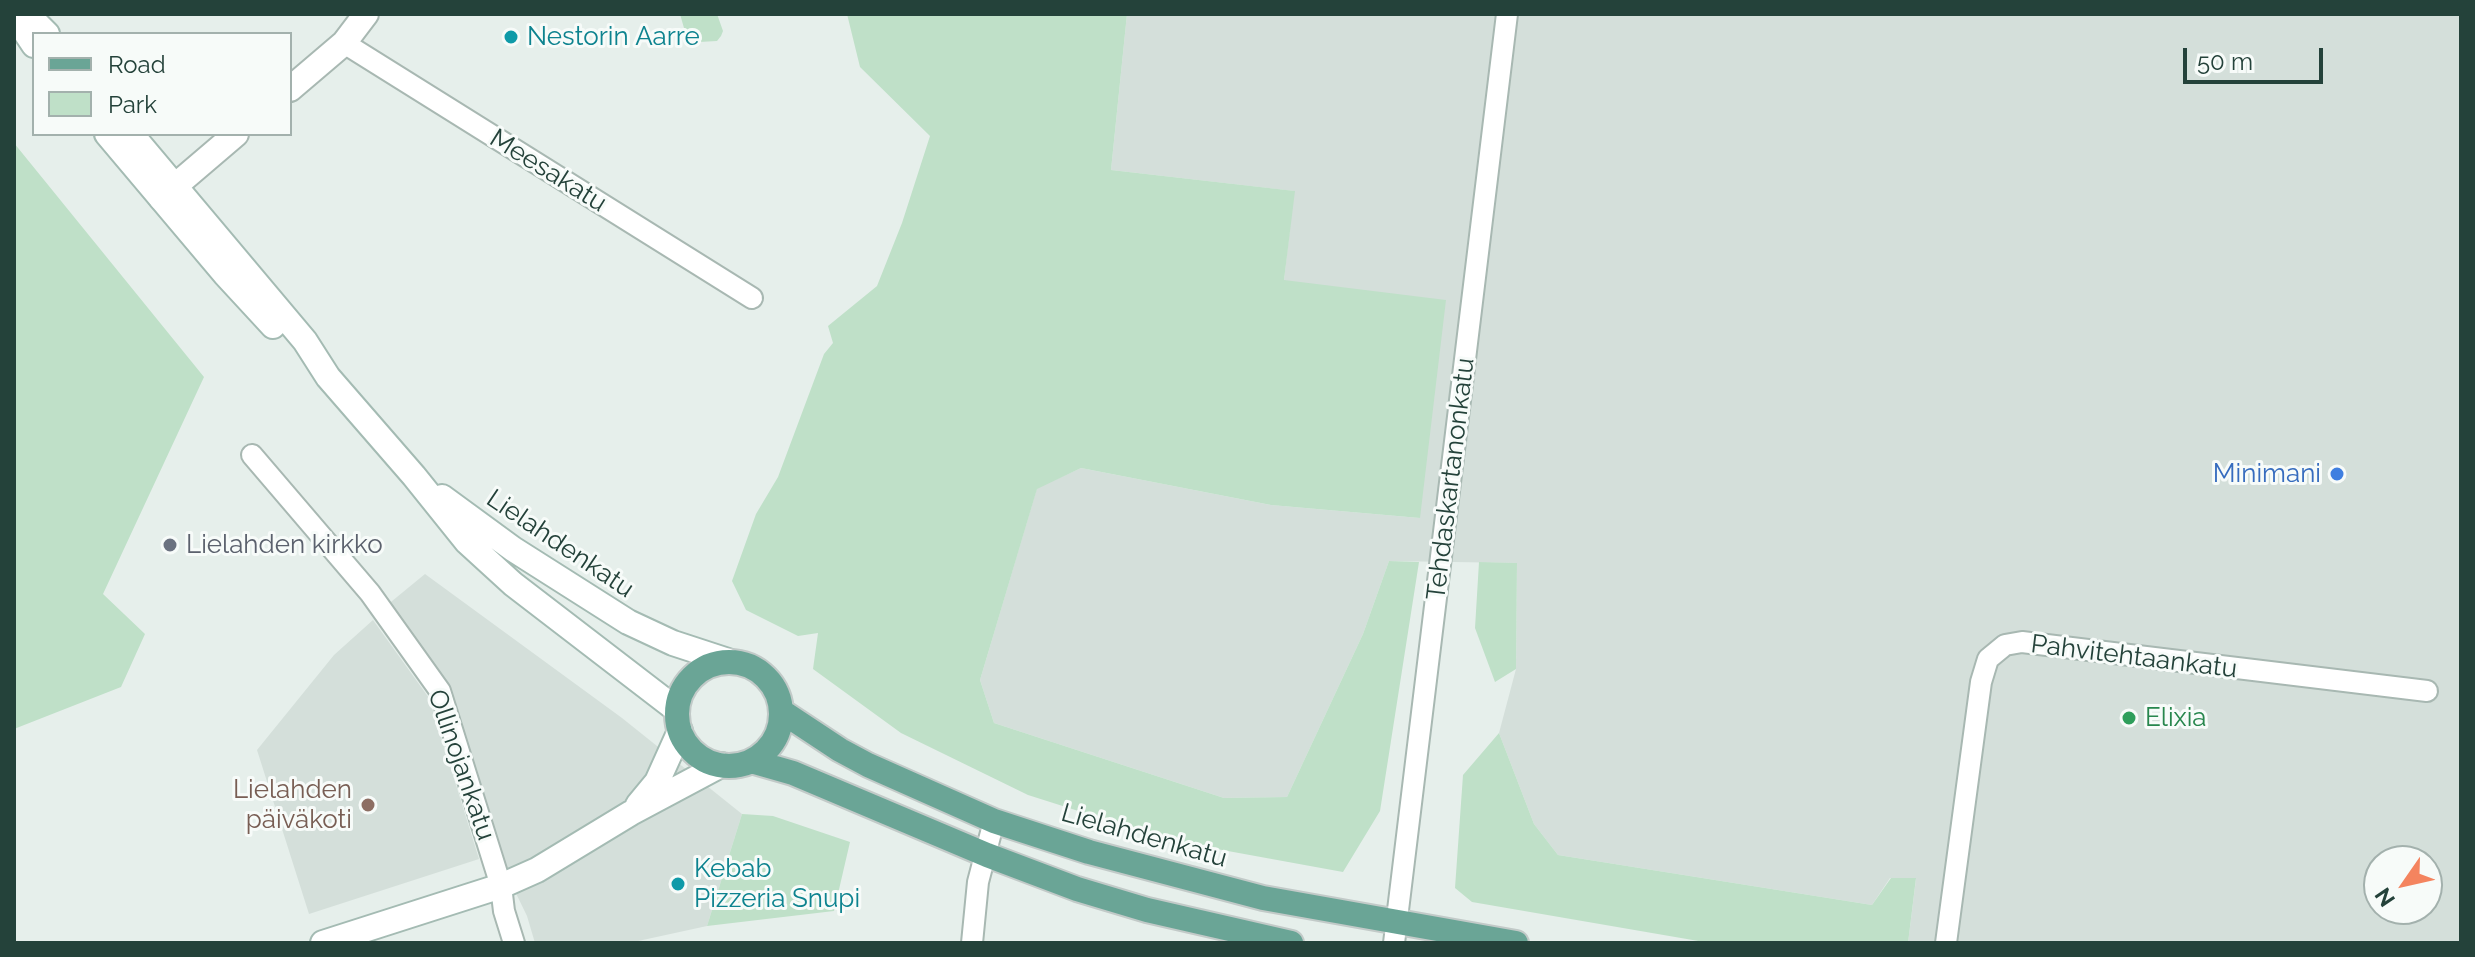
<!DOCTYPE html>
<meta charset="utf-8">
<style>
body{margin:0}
#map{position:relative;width:2475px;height:957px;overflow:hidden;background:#e6efeb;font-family:Raleway,sans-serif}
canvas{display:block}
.frame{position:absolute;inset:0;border:16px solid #24423a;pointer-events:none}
.legend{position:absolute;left:32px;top:32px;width:260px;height:104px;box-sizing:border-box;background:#f7fbf9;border:2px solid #a3b1ad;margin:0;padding:10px 14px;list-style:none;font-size:24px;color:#24423a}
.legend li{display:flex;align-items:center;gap:16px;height:40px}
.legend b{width:40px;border:2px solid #a3b1ad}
.north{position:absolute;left:2363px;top:845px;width:80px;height:80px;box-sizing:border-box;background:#f7fbf9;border:2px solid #a3b1ad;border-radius:50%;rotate:236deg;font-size:22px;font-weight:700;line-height:32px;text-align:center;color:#24423a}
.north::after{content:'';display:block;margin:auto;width:28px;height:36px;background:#f4845f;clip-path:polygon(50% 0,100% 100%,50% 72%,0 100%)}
.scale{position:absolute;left:2183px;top:48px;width:140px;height:36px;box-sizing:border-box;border:4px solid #24423a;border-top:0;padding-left:10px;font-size:24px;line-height:28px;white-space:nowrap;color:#24423a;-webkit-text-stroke:6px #f7fbf9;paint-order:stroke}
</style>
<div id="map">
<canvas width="2475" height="957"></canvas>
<div class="frame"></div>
<ul class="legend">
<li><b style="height:10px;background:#6aa596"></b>Road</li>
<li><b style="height:22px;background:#bfe0c8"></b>Park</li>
</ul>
<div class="north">N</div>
<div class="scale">50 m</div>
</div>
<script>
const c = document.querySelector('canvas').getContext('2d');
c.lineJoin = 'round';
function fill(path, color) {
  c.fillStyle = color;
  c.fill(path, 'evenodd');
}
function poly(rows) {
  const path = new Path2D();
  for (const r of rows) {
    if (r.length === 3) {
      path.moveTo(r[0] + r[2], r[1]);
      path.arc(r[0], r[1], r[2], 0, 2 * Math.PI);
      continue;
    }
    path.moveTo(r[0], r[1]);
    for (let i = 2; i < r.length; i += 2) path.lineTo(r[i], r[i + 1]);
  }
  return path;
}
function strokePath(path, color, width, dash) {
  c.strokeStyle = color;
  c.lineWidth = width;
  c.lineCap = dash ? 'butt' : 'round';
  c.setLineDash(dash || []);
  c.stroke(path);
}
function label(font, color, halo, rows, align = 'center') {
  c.font = font + ' Raleway,sans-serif';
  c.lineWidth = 6;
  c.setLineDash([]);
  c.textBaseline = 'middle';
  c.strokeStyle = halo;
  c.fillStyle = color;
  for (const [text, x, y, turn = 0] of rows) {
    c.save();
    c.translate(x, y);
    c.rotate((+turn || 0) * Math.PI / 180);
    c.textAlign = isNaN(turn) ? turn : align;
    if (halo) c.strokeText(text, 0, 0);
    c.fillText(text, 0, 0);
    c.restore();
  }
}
const built = poly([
 [1127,14,2461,14,2461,943,1908,943,1916,879,1890,878,1872,905,1558,855,1534,824,1499,733,1516,669,1517,563,1389,561,1363,634,1287,797,1224,798,994,723,980,680,1037,488,1081,468,1271,505,1420,518,1284,280,1294,191,1111,170],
 [2379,861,2427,861,2427,909,2379,909],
 [425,574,622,718,742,814,707,926,629,943,535,943,527,916,495,850,456,724,386,606],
 [373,620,429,698,479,859,309,914,257,750,334,655]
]);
const green = poly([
 [680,14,717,14,723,31,721,36,717,41,699,42,686,35],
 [847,14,1127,14,1111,170,1295,191,1284,280,1446,300,1420,518,1271,505,1081,468,1037,489,980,680,994,723,1224,798,1287,797,1363,634,1389,561,1419,562,1380,811,1343,872,1173,841,1028,795,901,733,813,669,818,633,798,636,746,610,732,581,756,514,778,477,824,354,833,343,828,326,877,286,902,223,930,136,860,67],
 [14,143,204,377,103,594,145,634,121,687,14,729],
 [1479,562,1517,563,1516,669,1495,682,1475,628],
 [1499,733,1534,824,1558,855,1872,905,1891,878,1916,878,1908,943,1710,943,1472,902,1455,888,1463,775],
 [742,814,773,816,850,842,834,911,707,926]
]);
const minor = poly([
 [344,43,752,298],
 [252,455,370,593,440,691,501,886,504,911,514,943],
 [972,943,978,882,994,821],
 [1394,943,1507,14],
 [1946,943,1981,682,1988,659,2005,645,2022,642,2427,691]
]);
const tertiary = poly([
 [290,89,344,43,366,14],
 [161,198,236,134]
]);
const secondary = poly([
 [27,14,47,34],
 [14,15,34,45],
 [107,134,225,274,273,326],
 [131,134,305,341,328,377,414,476,467,542,513,584,677,710],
 [442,497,513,549,628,622,673,643,728,661],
 [638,805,657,782,680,731],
 [323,943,501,886,537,870,631,813,721,765]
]);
const primary = poly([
 [729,714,52],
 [781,711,840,750,868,765,994,821,1089,852,1263,898,1516,943],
 [751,761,793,773,987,855,1077,889,1147,910,1291,943]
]);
const markers = [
 [511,37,8,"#0f9aa8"],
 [2337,474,8,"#3f7fe0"],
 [170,545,8,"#6b7280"],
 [2129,718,8,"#2e9e5b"],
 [368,805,8,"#8d6e63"],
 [678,884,8,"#0f9aa8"]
];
const cultureNames = [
 ["Nestorin Aarre",527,37],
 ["Kebab",694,869],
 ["Pizzeria Snupi",694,899]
];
const streetNames = [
 ["Meesakatu",548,171,32],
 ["Tehdaskartanonkatu",1451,479,-83],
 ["Lielahdenkatu",560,544,34],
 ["Pahvitehtaankatu",2134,657,7],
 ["Ollinojankatu",461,765,71],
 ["Lielahdenkatu",1144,836,16]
];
const shopNames = [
 ["Minimani",2321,474]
];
const worshipNames = [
 ["Lielahden kirkko",186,545]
];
const leisureNames = [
 ["Elixia",2145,718]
];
const educationNames = [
 ["Lielahden",352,790],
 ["päiväkoti",352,820]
];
fill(built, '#d4dfda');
fill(green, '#bfe0c8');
strokePath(minor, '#a8b8b2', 24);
strokePath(tertiary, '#a8b8b2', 28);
strokePath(secondary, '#a4bbb3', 28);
strokePath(primary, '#c2cac8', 28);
strokePath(minor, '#fff', 20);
strokePath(tertiary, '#fff', 24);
strokePath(secondary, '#fff', 24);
strokePath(primary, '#6aa596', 24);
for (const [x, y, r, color] of markers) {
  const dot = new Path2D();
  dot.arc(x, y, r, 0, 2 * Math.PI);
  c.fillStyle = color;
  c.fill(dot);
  strokePath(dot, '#f7fbf9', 3);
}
label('26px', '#0d838f', '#f7fbf9', cultureNames, 'left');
label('26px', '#24423a', '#f7fbf9', streetNames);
label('26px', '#366cbe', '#f7fbf9', shopNames, 'right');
label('26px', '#5b616d', '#f7fbf9', worshipNames, 'left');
label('26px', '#27864d', '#f7fbf9', leisureNames, 'left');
label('26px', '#785e54', '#f7fbf9', educationNames, 'right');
</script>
